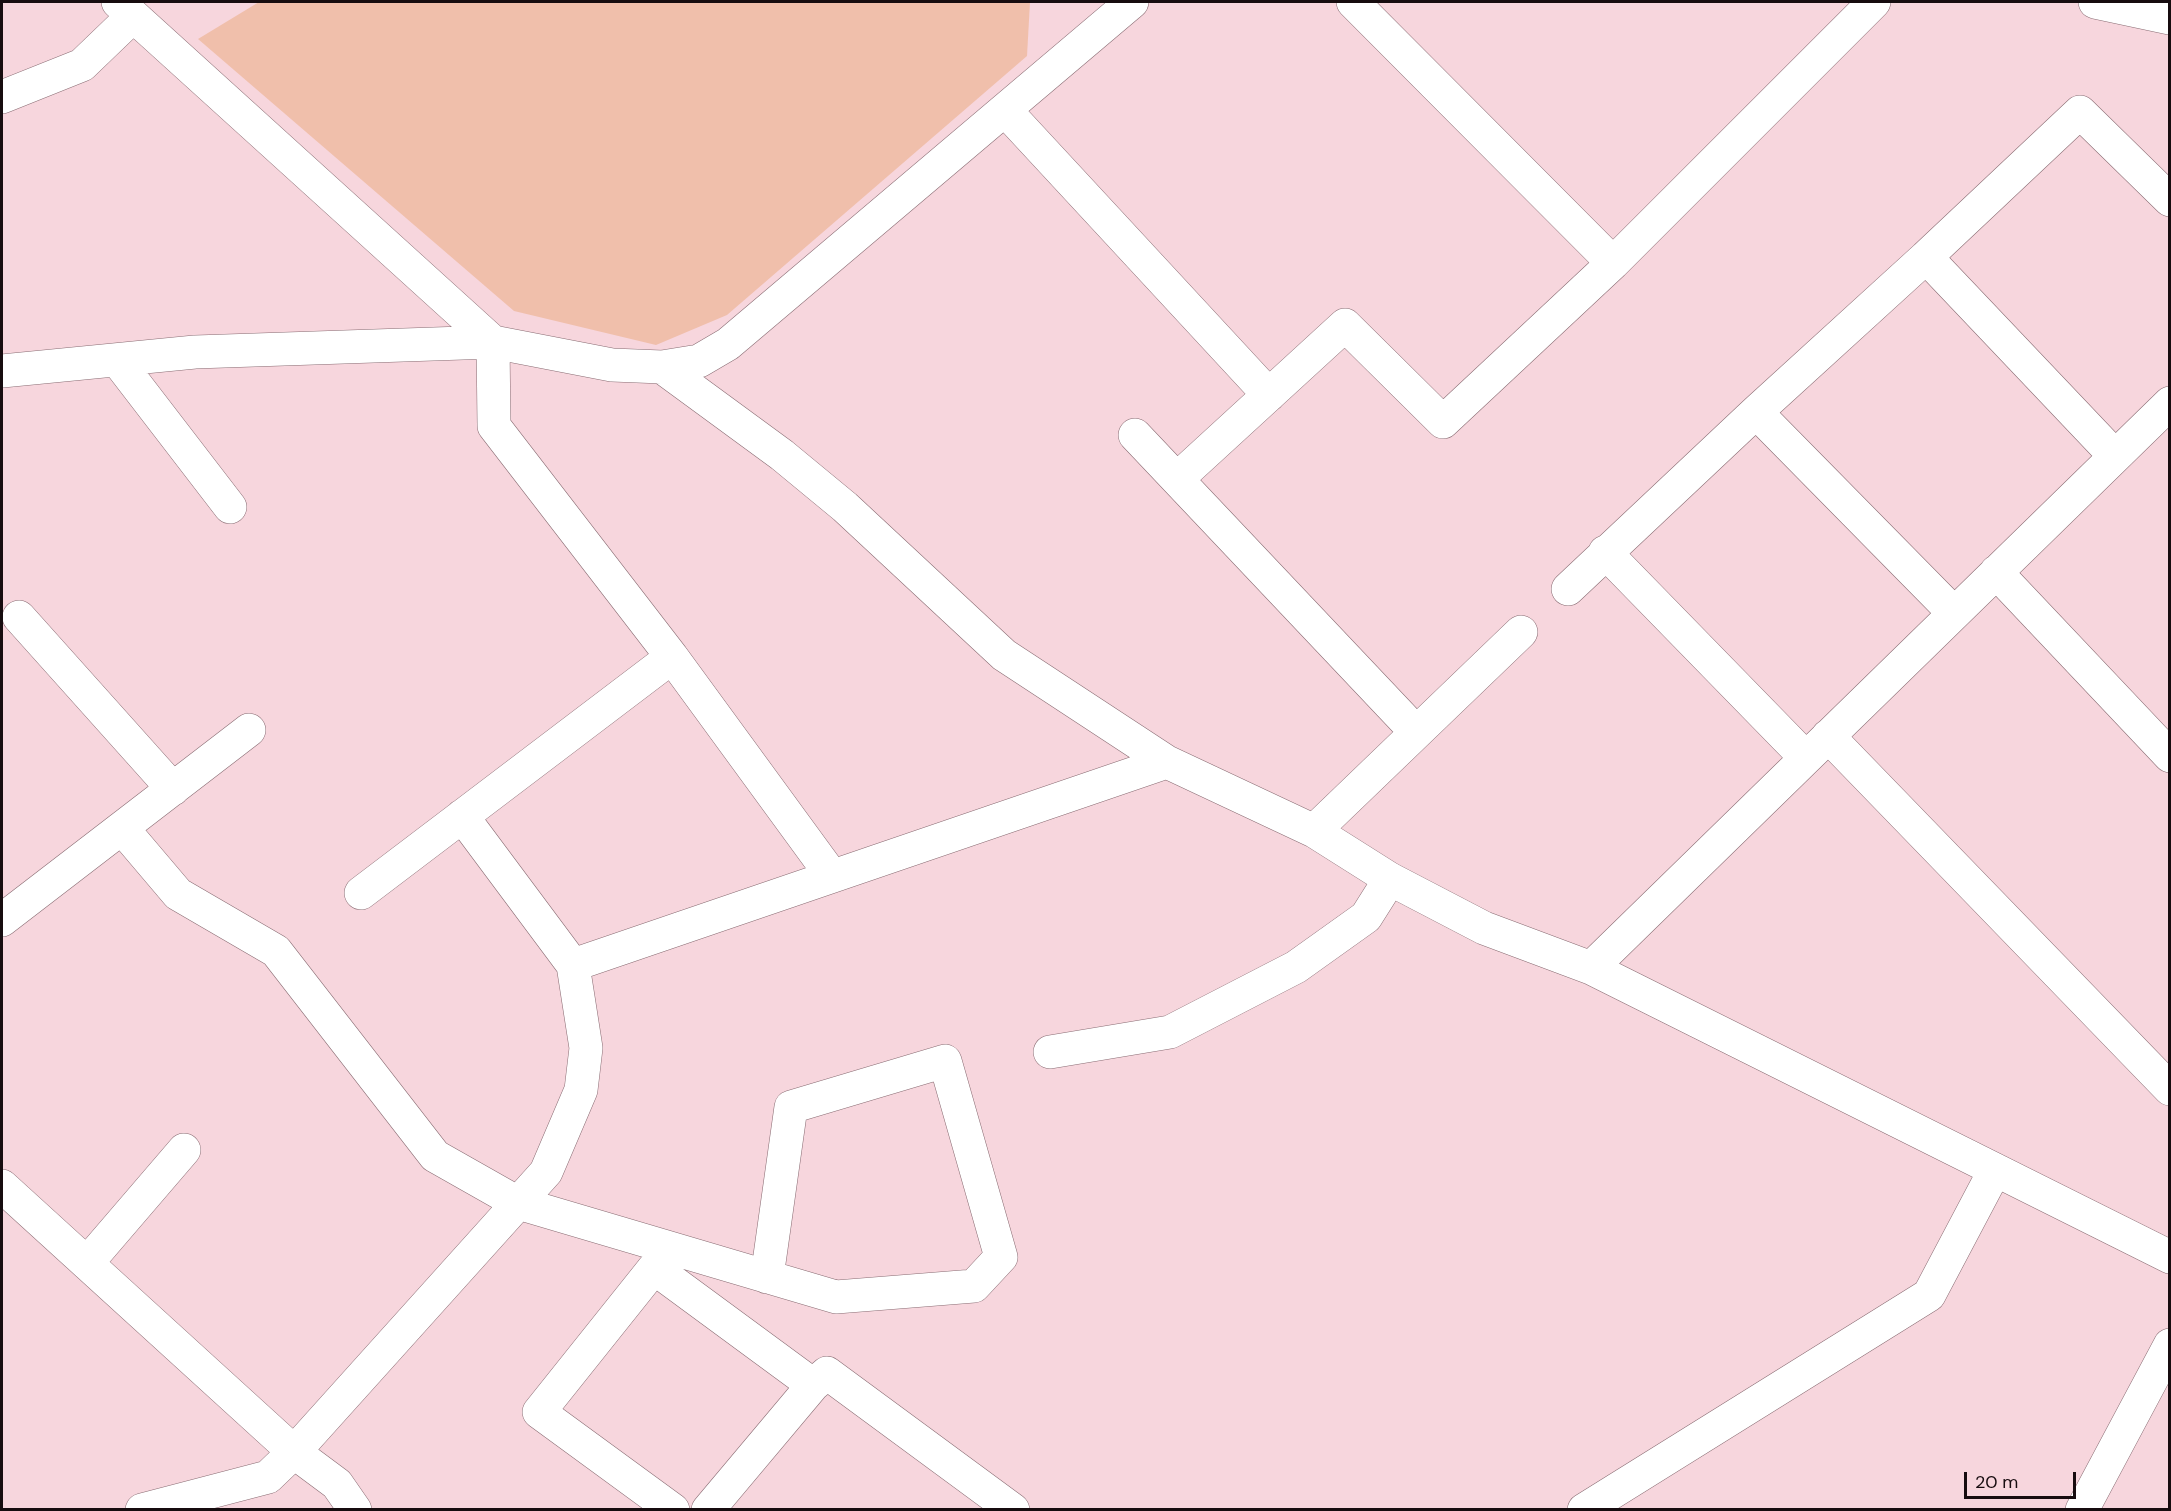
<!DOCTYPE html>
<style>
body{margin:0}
#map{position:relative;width:2171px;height:1511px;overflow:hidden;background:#f7d6dd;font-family:"DM Sans",sans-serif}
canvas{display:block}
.frame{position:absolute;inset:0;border:3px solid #170c0f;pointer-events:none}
.scale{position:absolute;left:1964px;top:1472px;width:112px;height:27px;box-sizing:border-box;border:3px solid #170c0f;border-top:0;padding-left:8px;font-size:18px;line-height:21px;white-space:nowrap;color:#170c0f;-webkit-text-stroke:4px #f7d6dd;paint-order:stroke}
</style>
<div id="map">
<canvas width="2171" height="1511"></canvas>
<div class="frame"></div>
<div class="scale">20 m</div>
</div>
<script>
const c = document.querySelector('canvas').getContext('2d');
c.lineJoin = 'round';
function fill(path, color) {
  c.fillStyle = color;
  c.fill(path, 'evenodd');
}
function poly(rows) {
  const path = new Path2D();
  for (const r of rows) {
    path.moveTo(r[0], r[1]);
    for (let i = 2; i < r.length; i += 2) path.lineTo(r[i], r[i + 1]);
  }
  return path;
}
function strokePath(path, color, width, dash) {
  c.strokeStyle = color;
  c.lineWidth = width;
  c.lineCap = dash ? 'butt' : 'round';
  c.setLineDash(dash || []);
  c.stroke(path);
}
const green = poly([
 [259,2,1030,2,1027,56,727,315,656,345,514,311,198,39]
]);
const street = poly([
 [118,2,493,342,494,426,672,657,832,876],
 [1353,2,1613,263,1874,2],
 [2095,2,2170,18],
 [2,97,82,65,133,16],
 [1005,110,1269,395],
 [1926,257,2080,112,2170,200],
 [117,360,230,507],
 [662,367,782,455,845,507,1004,655,1167,762,1314,831,1390,879,1484,928,1591,968,2170,1257],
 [2,371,195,352,493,342,612,365,662,367,699,361,728,344,1132,2],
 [1756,412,1954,613],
 [1135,435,1416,732],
 [1177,479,1345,325,1443,422,1613,263],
 [1605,552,1806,758],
 [1996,572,2170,756],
 [1568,589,1756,412,1926,257,2115,456],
 [19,617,173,789],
 [1828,736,2170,1089],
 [462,816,573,965],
 [122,828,178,894,276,951,435,1156,518,1203,836,1297,974,1286,1001,1257,945,1061,791,1107,767,1277],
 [1314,831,1521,632],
 [361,893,672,657],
 [2,920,249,730],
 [1591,968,2170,403],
 [1050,1052,1170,1032,1296,967,1366,917,1390,879],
 [2,1186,294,1452,546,1172,581,1090,586,1048,573,965,1167,762],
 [87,1263,184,1150],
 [142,1510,268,1477,294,1452,337,1484,355,1510],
 [673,1510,539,1412,654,1268,813,1385],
 [708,1510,813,1385,827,1373,1013,1510],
 [1584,1510,1929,1295,1995,1170],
 [2082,1510,2170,1345]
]);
fill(green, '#f0bfab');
strokePath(street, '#896c73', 34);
strokePath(street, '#fff', 33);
</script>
